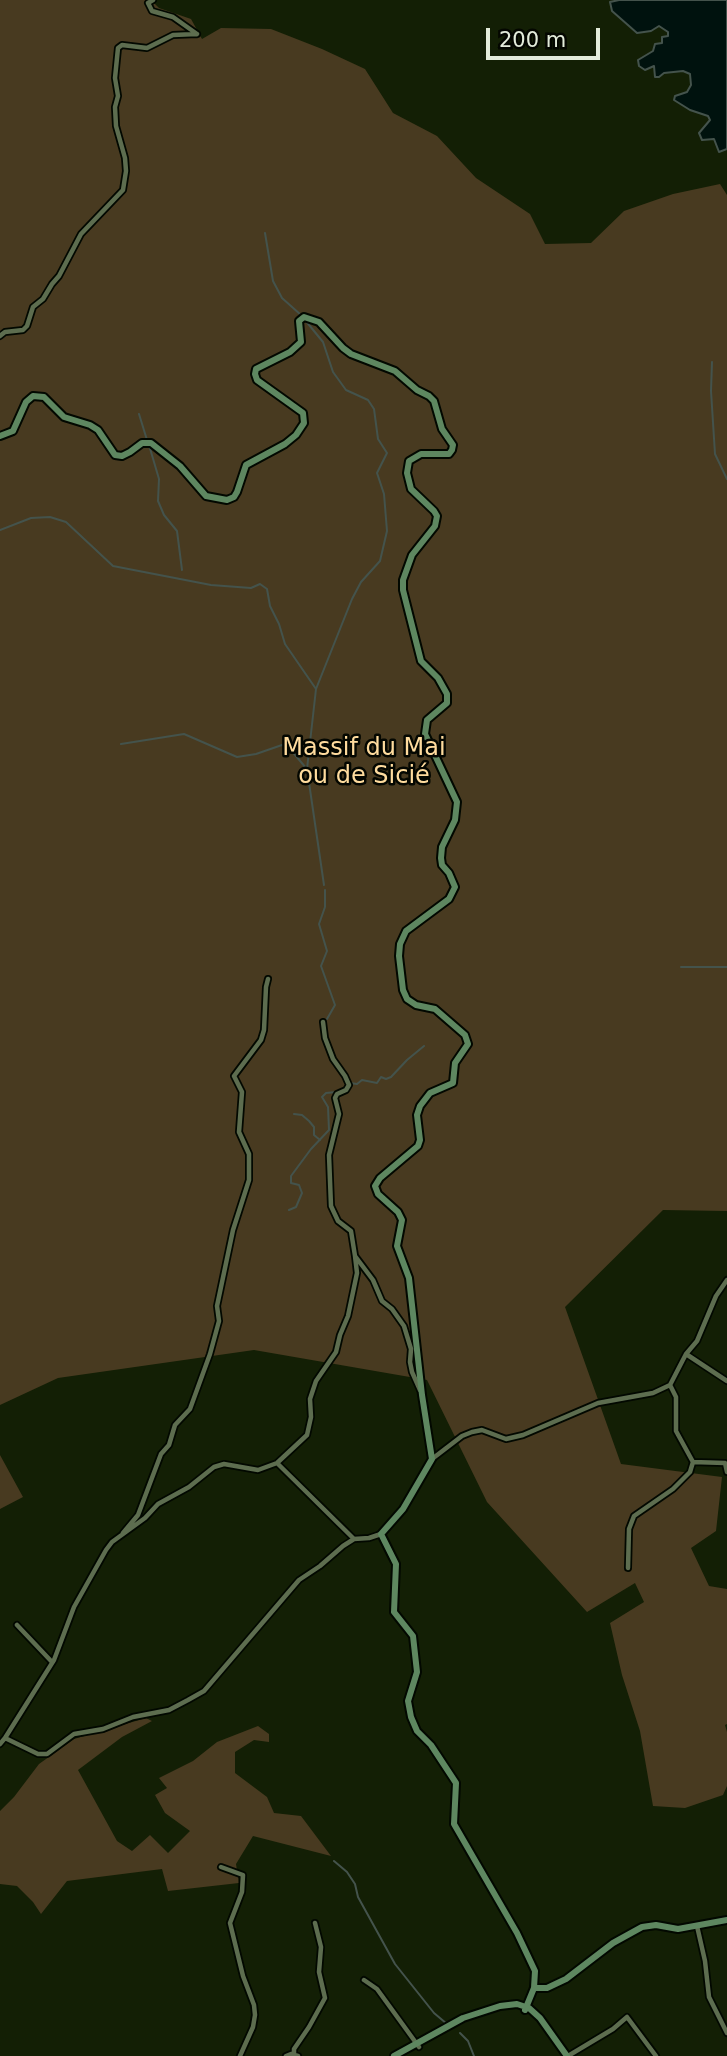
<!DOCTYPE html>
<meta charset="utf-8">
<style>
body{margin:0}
#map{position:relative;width:727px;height:2056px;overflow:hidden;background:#131f05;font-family:"DejaVu Sans",sans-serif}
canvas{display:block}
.scale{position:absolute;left:486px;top:28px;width:114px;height:32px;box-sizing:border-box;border:4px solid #e3ecdb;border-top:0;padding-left:9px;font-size:21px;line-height:24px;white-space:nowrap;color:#e3ecdb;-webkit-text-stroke:5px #040701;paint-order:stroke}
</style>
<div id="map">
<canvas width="727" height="2056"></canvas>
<div class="scale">200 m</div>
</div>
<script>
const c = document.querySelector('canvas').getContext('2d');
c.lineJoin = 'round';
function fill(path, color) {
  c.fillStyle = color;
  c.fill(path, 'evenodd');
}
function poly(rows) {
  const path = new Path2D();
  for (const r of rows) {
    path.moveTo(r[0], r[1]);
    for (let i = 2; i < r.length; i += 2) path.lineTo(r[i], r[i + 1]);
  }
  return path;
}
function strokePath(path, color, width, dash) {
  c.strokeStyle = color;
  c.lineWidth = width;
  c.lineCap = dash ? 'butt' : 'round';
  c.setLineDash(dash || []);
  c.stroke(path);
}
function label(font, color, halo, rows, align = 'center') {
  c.font = font + ' "DejaVu Sans",sans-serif';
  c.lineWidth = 5;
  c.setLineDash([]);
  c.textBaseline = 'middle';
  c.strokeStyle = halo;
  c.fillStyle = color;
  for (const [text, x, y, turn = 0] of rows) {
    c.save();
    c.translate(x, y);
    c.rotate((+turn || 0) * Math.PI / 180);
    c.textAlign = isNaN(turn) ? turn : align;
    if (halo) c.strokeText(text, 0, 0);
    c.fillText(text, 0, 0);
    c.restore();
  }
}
const green = poly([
 [0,0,151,0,159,8,191,19,202,39,221,28,271,29,322,49,365,69,393,113,437,136,476,178,530,214,545,244,591,243,624,211,673,194,720,184,727,195,727,1211,663,1210,565,1307,621,1464,722,1477,716,1531,691,1548,709,1586,727,1589,727,1724,725,1725,727,1732,727,1786,723,1795,685,1808,653,1806,640,1731,622,1675,610,1623,644,1602,635,1583,587,1612,487,1502,427,1380,254,1350,58,1378,0,1405],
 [0,1455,23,1497,0,1509],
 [146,1718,152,1721,122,1737,78,1770,117,1841,132,1851,150,1835,168,1853,190,1831,165,1813,155,1795,167,1788,159,1778,193,1761,217,1742,258,1726,269,1734,269,1742,254,1740,235,1752,235,1773,267,1797,274,1813,301,1816,331,1856,253,1836,236,1864,239,1883,168,1891,162,1869,67,1881,41,1914,33,1902,17,1886,0,1884,0,1811,14,1797,39,1764,74,1739]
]);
const water = poly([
 [619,0,727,0,727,149,719,152,714,139,702,140,699,133,710,120,708,116,690,110,674,100,675,96,687,92,691,85,690,74,683,71,664,73,659,77,655,77,654,66,645,70,639,66,638,60,653,51,655,44,662,43,662,37,668,36,668,32,659,26,651,31,637,33,612,11,610,2,619,0]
]);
const stream = poly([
 [265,233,273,281,282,298,301,315],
 [305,320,323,342,333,372,346,390,368,400,374,409,378,439,387,453,377,473,384,494,387,531,380,561,361,582,352,599,316,689,307,769,324,885],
 [712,362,711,391,715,454,727,479],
 [139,414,147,440],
 [149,445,159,479,158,501,164,515,177,531,182,570],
 [0,530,31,518,50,517,66,522,113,566,211,585,251,588,260,584,267,589,270,606,279,624,285,644,316,689],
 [121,744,184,734,237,757,256,754,282,745,291,750,306,768],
 [325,890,325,907,319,924,327,951,321,966,335,1005,327,1019],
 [681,967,727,967],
 [350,1083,357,1084,362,1080,377,1083,381,1077,386,1079,391,1077,407,1060,424,1046],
 [294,1114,302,1115,309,1121,314,1127,314,1135,320,1140],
 [289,1210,296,1207,302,1193,299,1185,291,1183,291,1176,311,1149,329,1130,328,1107,322,1097,326,1093,336,1092],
 [334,1861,347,1872,355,1884,358,1897,395,1964,434,2013,447,2024],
 [460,2033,468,2041,474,2056]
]);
const street = poly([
 [153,0,148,3,152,11,173,17,197,34],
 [0,336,5,332,23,330,27,326,33,307,43,299,52,284,59,276,81,234,123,190,126,171,125,158,116,126,115,107,118,96,115,78,118,48,122,45,147,48,173,35,197,34],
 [323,1022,325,1038,333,1059,345,1076,349,1085,346,1090,337,1094,335,1098,339,1114,329,1155,331,1206,338,1221,351,1231,355,1256,373,1280,382,1301,392,1309,404,1326,411,1349,410,1362,412,1372,420,1390],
 [686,1354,727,1381],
 [670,1385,676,1397,676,1431,693,1462,725,1463,727,1472],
 [432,1459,462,1436,472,1432,482,1430,506,1439,523,1435,598,1403,653,1393,670,1385,686,1354,697,1341,716,1296,727,1280],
 [277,1463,354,1539],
 [123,1533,138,1515,161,1454,169,1445,175,1425,190,1409,210,1354,219,1321,217,1306,233,1230,249,1180,249,1154,239,1132,242,1092,234,1076,261,1040,264,1030,266,987,268,979],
 [628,1568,629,1529,634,1516,673,1489,690,1472,693,1462],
 [17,1625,52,1662],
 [5,1738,54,1660,74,1607,106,1550,112,1542,145,1518,158,1504,189,1487,214,1467,224,1464,258,1470,277,1463,307,1435,311,1417,310,1399,316,1381,336,1352,340,1335,348,1316,357,1273,355,1256],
 [0,1744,5,1738,38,1754,47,1754,74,1734,103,1729,133,1717,169,1710,188,1700,204,1691,299,1580,320,1566,343,1546,354,1539,369,1538,381,1534],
 [221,1867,243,1875,242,1892,230,1923,243,1976,254,2005,255,2015,253,2027,240,2056],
 [697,1926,705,1961,709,1997,727,2033],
 [364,1980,377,1989,419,2047],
 [294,2054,294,2049,309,2027,325,1998,319,1972,321,1947,315,1923],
 [286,2056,291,2054,298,2056],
 [568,2056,613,2029,627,2017,656,2056]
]);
const secondary = poly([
 [0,436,13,431,26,402,33,396,44,397,64,417,90,425,98,430,115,455,122,456,130,452,142,443,151,443,180,466,206,496,227,500,234,497,237,492,246,465,285,444,296,435,304,423,303,413,257,380,255,374,256,369,290,352,301,342,299,321,304,317,319,322,343,348,351,354,395,371,417,390,429,396,434,401,442,429,453,445,452,450,449,454,421,454,409,461,407,473,411,489,434,511,437,516,435,526,412,555,403,580,403,590,421,661,438,678,447,694,447,703,427,720,425,734,457,802,455,820,442,847,441,858,442,865,449,873,455,887,449,899,406,931,400,944,399,956,403,990,407,999,416,1005,435,1009,465,1035,468,1044,455,1063,453,1083,430,1093,420,1106,417,1115,420,1140,418,1146,380,1178,375,1186,378,1194,398,1212,402,1220,397,1246,409,1278,422,1395,432,1459,403,1509,381,1534,396,1564,394,1612,413,1636,417,1672,408,1701,411,1717,417,1731,431,1745,456,1783,454,1824,517,1933,535,1971,534,1988,525,2010],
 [534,1988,547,1988,566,1979,613,1943,642,1927,656,1925,678,1929,727,1920],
 [394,2056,463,2018,500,2006,517,2004,529,2008,540,2018,567,2056]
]);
const parkNames = [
 ["Massif du Mai",364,749],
 ["ou de Sicié",364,777]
];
fill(green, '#483a20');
fill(water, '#00120e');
strokePath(water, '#44534c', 2);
strokePath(stream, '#44534c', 2);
strokePath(street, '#020800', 8);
strokePath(secondary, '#020800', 10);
strokePath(street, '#5d6d4f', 4.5);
strokePath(secondary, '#5e8760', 6);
label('24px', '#ffdc9e', '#040701', parkNames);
</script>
